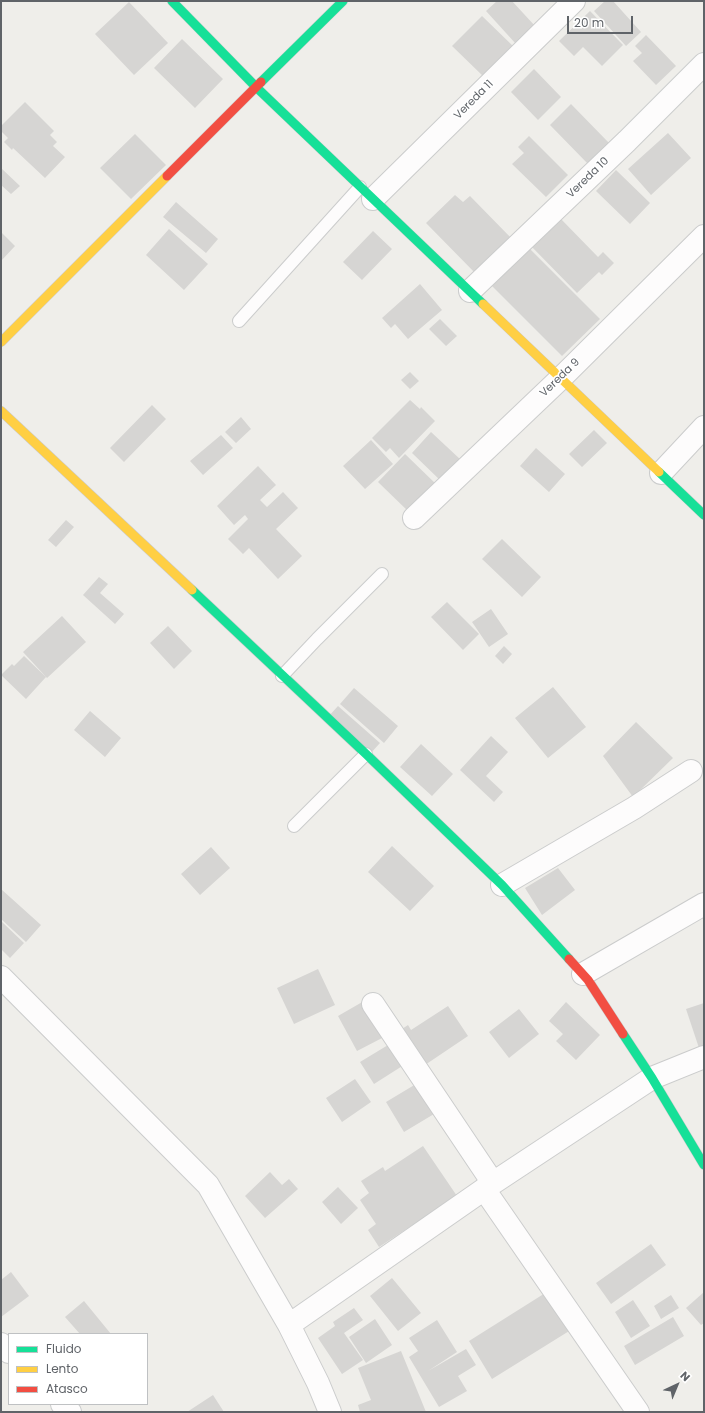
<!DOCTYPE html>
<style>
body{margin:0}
#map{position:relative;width:705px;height:1413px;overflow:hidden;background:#efeeea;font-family:Poppins,sans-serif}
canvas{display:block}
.frame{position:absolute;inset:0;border:2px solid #5f6368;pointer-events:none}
.legend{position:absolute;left:8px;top:1333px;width:140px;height:72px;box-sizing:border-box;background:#fff;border:1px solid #bfc1c3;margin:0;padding:5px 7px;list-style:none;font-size:12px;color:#5f6368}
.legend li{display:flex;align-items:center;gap:8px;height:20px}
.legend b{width:20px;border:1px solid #bfc1c3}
.north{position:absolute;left:657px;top:1365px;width:40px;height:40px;-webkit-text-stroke:3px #fff;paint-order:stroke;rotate:44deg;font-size:11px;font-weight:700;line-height:16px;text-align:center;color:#5f6368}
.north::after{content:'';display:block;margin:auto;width:14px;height:18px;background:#5f6368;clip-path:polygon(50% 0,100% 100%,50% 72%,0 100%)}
.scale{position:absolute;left:567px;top:16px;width:66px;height:18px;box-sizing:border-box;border:2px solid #5f6368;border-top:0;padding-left:5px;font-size:12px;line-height:14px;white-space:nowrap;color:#5f6368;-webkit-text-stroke:3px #fff;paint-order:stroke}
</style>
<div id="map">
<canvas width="705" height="1413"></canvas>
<div class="frame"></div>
<ul class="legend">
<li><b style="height:5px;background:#16e098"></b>Fluido</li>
<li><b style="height:5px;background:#ffcf43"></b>Lento</li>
<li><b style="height:5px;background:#f24e42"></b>Atasco</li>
</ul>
<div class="north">N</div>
<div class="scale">20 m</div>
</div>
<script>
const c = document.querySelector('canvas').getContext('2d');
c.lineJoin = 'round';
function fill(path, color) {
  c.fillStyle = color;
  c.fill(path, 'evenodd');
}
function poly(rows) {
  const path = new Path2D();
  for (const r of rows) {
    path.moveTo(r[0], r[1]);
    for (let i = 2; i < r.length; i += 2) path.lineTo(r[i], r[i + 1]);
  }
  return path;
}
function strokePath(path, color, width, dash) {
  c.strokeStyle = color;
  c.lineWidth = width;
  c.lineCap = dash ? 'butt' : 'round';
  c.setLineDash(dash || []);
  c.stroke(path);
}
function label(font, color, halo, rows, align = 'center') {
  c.font = font + ' Poppins,sans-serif';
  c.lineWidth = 3.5;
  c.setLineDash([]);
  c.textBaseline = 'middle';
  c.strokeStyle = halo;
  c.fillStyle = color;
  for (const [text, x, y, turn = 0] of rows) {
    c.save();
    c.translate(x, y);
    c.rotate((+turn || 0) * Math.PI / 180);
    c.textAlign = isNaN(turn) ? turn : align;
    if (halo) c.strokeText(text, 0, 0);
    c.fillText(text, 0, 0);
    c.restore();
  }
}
const building = poly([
 [497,1,512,1,535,26,516,44,486,11],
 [605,1,613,1,641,32,626,46,594,11],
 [129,2,168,43,134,75,95,34],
 [590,11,623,45,602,66,583,47,574,56,559,41],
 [482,16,514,47,484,77,452,46],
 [646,35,676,66,656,85,633,61,642,53,635,46],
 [182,39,223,79,195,108,154,68],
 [534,69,561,97,538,120,511,92],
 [25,102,54,131,50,135,57,142,53,146,65,157,45,178,13,148,12,150,4,142,8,138,1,131,1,126],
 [571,104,610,144,589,165,550,125],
 [668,133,691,158,651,195,628,169],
 [135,134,166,165,131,199,100,168],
 [529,136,568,175,546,197,512,164,524,153,518,147],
 [1,168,20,186,11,194,1,185],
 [616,170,650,203,630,224,596,191],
 [455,195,463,202,470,196,514,241,478,276,426,223],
 [176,202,218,239,206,253,163,217],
 [560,218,598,257,603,252,614,263,602,275,599,272,577,293,531,246],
 [169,229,208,264,184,290,146,255],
 [373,231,392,249,362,280,343,262],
 [1,232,15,246,1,261],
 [528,247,600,319,562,356,490,284],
 [420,284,442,310,408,339,395,324,391,328,382,318],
 [440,319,457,336,446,346,429,329],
 [410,372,419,381,410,389,401,380],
 [410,400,420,409,421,407,435,421,399,458,390,448,386,452,372,438],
 [152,405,166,419,124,462,110,448],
 [241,417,251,429,236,443,225,432],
 [594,430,607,443,582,467,569,454],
 [431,432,461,460,441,481,412,453],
 [221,435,233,448,203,475,190,461],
 [371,440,393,464,365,489,343,466],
 [536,448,565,474,549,492,520,466],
 [405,454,437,485,411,514,378,482],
 [258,466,276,485,260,500,267,507,283,492,298,508,276,529,302,556,278,579,249,548,243,554,228,539,248,519,245,515,234,525,217,506],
 [66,520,74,527,56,547,48,540],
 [502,539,541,577,522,597,482,559],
 [99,577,108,584,100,593,124,614,115,624,83,595],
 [447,602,479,634,463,650,431,617],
 [491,609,508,634,489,647,472,622],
 [62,616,86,642,47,678,23,652],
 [168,626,192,651,174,669,150,643],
 [504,646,512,654,503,664,495,656],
 [24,656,46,677,26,699,1,675,12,664,14,666],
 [553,687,586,727,548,758,515,718],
 [354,688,398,726,384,743,340,704],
 [338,706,380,743,370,754,328,717],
 [90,711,121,738,105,757,74,730],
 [636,722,673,758,633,797,603,756],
 [491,736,508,752,486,776,503,792,494,802,460,770],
 [421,744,453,774,432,796,400,767],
 [392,846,434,886,410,911,368,872],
 [211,847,230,868,200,895,181,874],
 [558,868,575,890,542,915,525,888],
 [1,889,41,925,26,942,1,919],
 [1,921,24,943,10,958,1,949],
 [318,969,335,1005,294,1024,277,988],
 [364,1001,384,1037,357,1051,338,1016],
 [566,1002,600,1035,576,1060,556,1041,563,1034,549,1021],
 [704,1003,704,1050,700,1051,686,1009],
 [448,1006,468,1036,422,1067,399,1031,408,1025,411,1030],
 [519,1009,539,1034,509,1058,489,1032],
 [393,1042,407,1063,374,1084,360,1062],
 [355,1079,371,1102,342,1122,326,1098],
 [421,1081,439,1111,404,1132,386,1102],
 [423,1146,457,1196,379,1247,368,1230,376,1224,360,1200,369,1193,361,1181,383,1167,385,1171],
 [270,1172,282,1185,289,1179,298,1189,265,1218,245,1196],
 [338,1187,358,1208,341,1224,322,1202],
 [651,1244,666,1265,611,1304,596,1283],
 [11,1272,29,1296,1,1317,1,1280],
 [392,1278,421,1313,398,1331,370,1296],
 [550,1290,574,1328,492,1379,469,1341],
 [704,1292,704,1323,701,1325,686,1308],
 [671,1295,679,1308,661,1319,654,1306],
 [633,1300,650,1326,631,1338,615,1312],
 [84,1301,111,1334,80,1334,65,1317],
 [354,1308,363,1320,344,1333,363,1360,342,1374,318,1338,335,1326,333,1322],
 [673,1317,684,1336,635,1365,624,1346],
 [375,1319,392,1345,366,1363,349,1337],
 [437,1320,457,1352,428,1371,466,1349,476,1365,458,1376,467,1391,439,1407,409,1357,418,1351,409,1338],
 [401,1351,426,1412,360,1412,358,1405,371,1400,358,1368],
 [213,1395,224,1412,187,1412]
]);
const lane = poly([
 [239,321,360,187],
 [282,676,317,639,382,574],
 [294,826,366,754]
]);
const street = poly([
 [373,199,574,1],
 [470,291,627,141,704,64],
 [661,473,704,427],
 [414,518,561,378,704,236],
 [502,885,634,808,691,771],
 [583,974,704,904],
 [1,977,208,1185,289,1325,318,1383,330,1412],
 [373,1004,493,1183],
 [484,1189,638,1412],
 [289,1325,493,1183,652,1078,704,1057],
 [1,1344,9,1352],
 [62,1404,70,1412]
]);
const fast = poly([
 [172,1,257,88,483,304],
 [261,82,343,1],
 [659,472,704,515],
 [192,590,366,754,502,885,569,959],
 [623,1034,652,1078,704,1165]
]);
const slow = poly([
 [483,304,659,472],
 [1,342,167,176],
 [1,411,192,590]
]);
const jam = poly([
 [167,176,261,82],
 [569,959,588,980,623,1034]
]);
const streetNames = [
 ["Vereda 11",474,100,-45],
 ["Vereda 10",588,178,-44],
 ["Vereda 9",560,378,-44]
];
fill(building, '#d6d5d3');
strokePath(lane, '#cbcccc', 14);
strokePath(street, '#cbcccc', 24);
strokePath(fast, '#cacacb', 10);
strokePath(slow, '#cacacb', 10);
strokePath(jam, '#cacacb', 10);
strokePath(lane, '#fdfcfc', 12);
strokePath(street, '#fdfcfc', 22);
strokePath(fast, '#16e098', 9);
strokePath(slow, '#ffcf43', 9);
strokePath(jam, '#f24e42', 9);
label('11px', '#5f6368', '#fff', streetNames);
</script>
